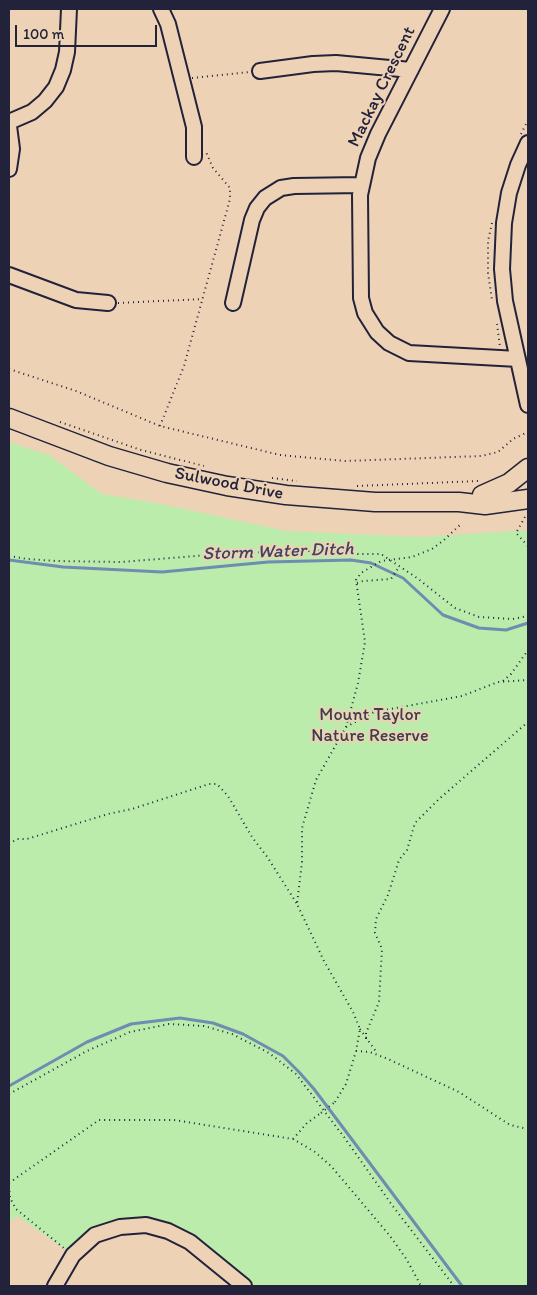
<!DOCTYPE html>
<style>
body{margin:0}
#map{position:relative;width:537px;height:1295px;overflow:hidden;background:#eed2b5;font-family:Itim,sans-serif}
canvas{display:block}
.frame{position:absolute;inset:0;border:10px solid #22223b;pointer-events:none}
.scale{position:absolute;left:15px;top:25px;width:142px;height:22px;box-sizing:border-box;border:2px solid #22223b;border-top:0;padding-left:6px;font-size:15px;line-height:18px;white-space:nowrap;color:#22223b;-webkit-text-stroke:4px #eed2b5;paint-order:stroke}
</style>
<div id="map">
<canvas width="537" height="1295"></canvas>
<div class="frame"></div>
<div class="scale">100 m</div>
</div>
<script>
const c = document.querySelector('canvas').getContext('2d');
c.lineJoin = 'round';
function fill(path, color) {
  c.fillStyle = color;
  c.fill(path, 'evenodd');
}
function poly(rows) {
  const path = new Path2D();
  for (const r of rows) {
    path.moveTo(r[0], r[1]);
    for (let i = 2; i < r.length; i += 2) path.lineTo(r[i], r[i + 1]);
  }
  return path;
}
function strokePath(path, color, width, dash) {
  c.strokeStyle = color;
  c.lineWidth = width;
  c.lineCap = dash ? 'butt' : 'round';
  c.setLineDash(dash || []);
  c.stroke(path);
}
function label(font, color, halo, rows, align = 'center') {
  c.font = font + ' Itim,sans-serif';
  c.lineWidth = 4;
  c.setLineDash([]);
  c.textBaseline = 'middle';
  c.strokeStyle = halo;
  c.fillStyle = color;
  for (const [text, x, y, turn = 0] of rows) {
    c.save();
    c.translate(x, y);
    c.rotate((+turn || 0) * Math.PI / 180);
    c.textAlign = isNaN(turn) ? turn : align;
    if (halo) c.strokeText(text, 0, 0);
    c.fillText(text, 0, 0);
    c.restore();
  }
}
const green = poly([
 [9,442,49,455,102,494,161,504,286,531,421,537,528,530,528,1286,244,1286,168,1231,120,1227,73,1255,17,1216,9,1222]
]);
const stream = poly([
 [9,560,63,567,162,572,268,562,351,560,371,563,403,578,443,615,479,628,506,630,528,623],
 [9,1086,87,1042,131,1024,180,1018,213,1023,243,1034,283,1056,299,1072,314,1089,462,1286]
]);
const path = poly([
 [192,78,250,72],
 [521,134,528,120],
 [492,223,488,241,488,273,492,300],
 [118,303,203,299],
 [497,324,500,347],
 [9,369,76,391,160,426,280,455,345,461,481,456,498,452,513,439,528,432],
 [60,422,141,450,204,466],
 [160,426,184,366,230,199,230,188,213,168,206,152],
 [272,478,297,481],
 [357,486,479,481],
 [525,517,516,533,528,546],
 [9,556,27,559,56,561,121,562,233,553,349,550,358,554,381,554,417,578,455,608,479,617,513,619,528,616],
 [357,583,363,581,391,579,399,567],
 [503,681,511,674,528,650],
 [346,727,374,712,462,696,498,682,528,680],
 [9,844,17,839,27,839,108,814,132,809,209,784,217,784,228,796,252,837,268,858,297,904],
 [360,1029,377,1053],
 [366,1039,366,1033,379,1002,382,949,375,933,376,919,388,895,399,860,407,850,415,823,439,799,528,722],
 [356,1051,370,1052,388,1059,459,1092,510,1125,528,1129],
 [9,1094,87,1051,130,1032,169,1024,204,1026,232,1034,269,1053,296,1074,344,1137,392,1205,454,1286],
 [335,1102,346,1084,356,1051,360,1029,353,1012,324,961,297,904,302,862,302,828,316,780,346,727,358,683,365,642,356,580,361,573,381,561,412,557,432,549,444,540,462,523],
 [293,1139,307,1123,321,1113],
 [9,1183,99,1120,174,1120,293,1139,315,1152,331,1166,390,1236,407,1260,421,1286],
 [9,1186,10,1198,16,1209,65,1249]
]);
const minor = poly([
 [161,9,168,24,194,127,194,157],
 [442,9,378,134,368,158,360,195,361,298,365,313,377,332,389,343,409,353,518,359],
 [260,71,313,64,336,63,411,70],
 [9,122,32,112,45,101,56,87,63,70,67,52,69,9],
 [9,126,12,149,9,169],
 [528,143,518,165,509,193,504,223,502,269,505,301,528,405],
 [9,275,76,300,108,303],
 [233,303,252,220,257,208,265,198,281,188,294,186,361,185],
 [55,1286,73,1255,95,1235,120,1227,146,1225,168,1231,190,1242,244,1286]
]);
const major = poly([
 [9,418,109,456,167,473,227,486,286,495,375,502,459,502,485,505,528,499],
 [482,495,509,483,528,468]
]);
const pathBridge = poly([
 [321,1113,335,1102]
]);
const streetNames = [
 ["Mackay Crescent",382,87,-64],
 ["Sulwood Drive",229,484,11]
];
const parkNames = [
 ["Mount Taylor",370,715],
 ["Nature Reserve",370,736]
];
const waterNames = [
 ["Storm Water Ditch",278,552,-2]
];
fill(green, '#bbecab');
strokePath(stream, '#6f8cb1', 3);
strokePath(minor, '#22223b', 18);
strokePath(major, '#22223b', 21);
strokePath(path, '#22223b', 2, [1, 4]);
strokePath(minor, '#eed2b5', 14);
strokePath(major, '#eed2b5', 18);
strokePath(pathBridge, '#22223b', 2, [1, 4]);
label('18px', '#22223b', '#eed2b5', streetNames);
label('18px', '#39404c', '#eed2b5', parkNames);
label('italic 19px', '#3c4562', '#eed2b5', waterNames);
</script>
